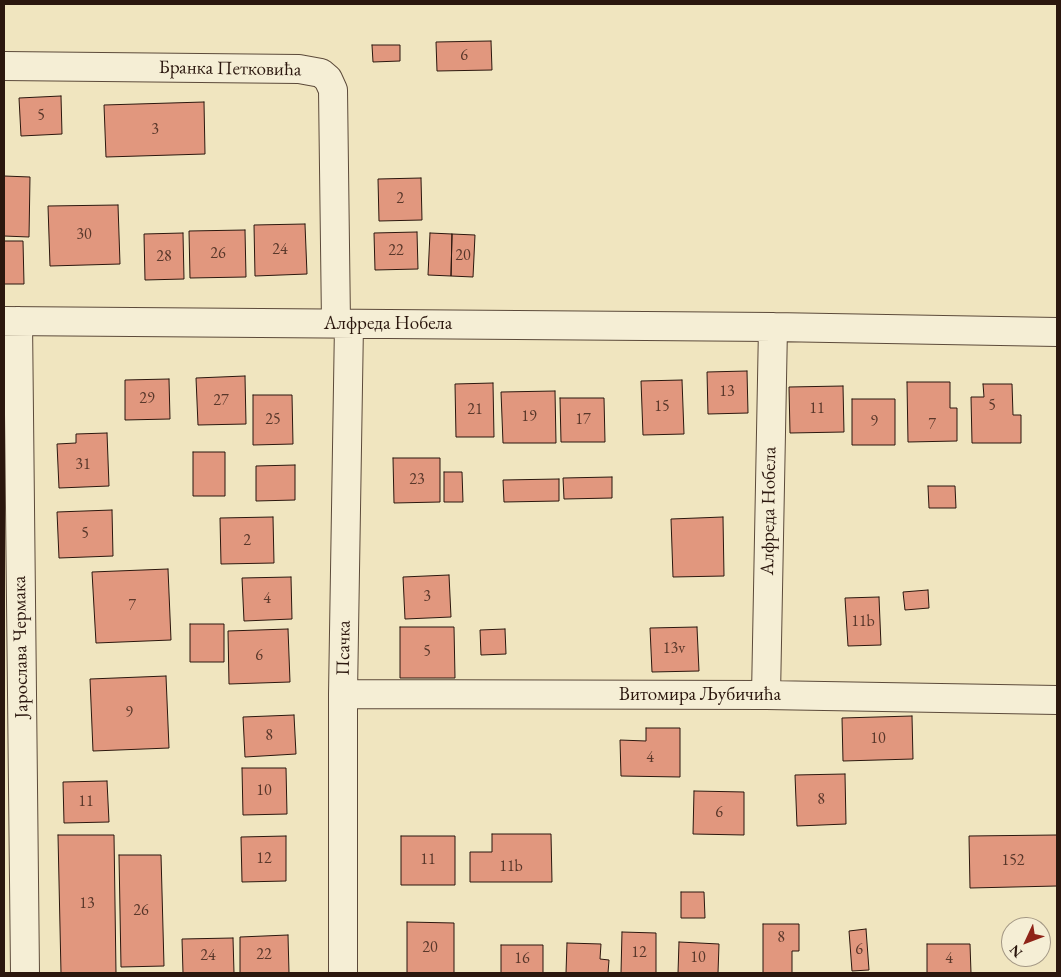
<!DOCTYPE html>
<meta charset="utf-8">
<style>
body{margin:0}
#map{position:relative;width:1061px;height:977px;overflow:hidden;background:#f0e5bf;font-family:"EB Garamond",serif}
canvas{display:block}
.frame{position:absolute;inset:0;border:5px solid #2b170e;pointer-events:none}
.north{position:absolute;left:1001px;top:917px;width:50px;height:50px;box-sizing:border-box;background:#f5eed5;border:1px solid #a49885;border-radius:50%;rotate:227deg;font-size:14px;font-weight:700;line-height:20px;text-align:center;color:#2b170e}
.north::after{content:'';display:block;margin:auto;width:18px;height:22px;background:#8f2418;clip-path:polygon(50% 0,100% 100%,50% 72%,0 100%)}
</style>
<div id="map">
<canvas width="1061" height="977"></canvas>
<div class="frame"></div>
<div class="north">N</div>
</div>
<script>
const c = document.querySelector('canvas').getContext('2d');
c.lineJoin = 'round';
function fill(path, color) {
  c.fillStyle = color;
  c.fill(path, 'evenodd');
}
function poly(rows) {
  const path = new Path2D();
  for (const r of rows) {
    path.moveTo(r[0], r[1]);
    for (let i = 2; i < r.length; i += 2) path.lineTo(r[i], r[i + 1]);
  }
  return path;
}
function strokePath(path, color, width, dash) {
  c.strokeStyle = color;
  c.lineWidth = width;
  c.lineCap = dash ? 'butt' : 'round';
  c.setLineDash(dash || []);
  c.stroke(path);
}
function label(font, color, halo, rows, align = 'center') {
  c.font = font + ' "EB Garamond",serif';
  c.lineWidth = 4;
  c.setLineDash([]);
  c.textBaseline = 'middle';
  c.strokeStyle = halo;
  c.fillStyle = color;
  for (const [text, x, y, turn = 0] of rows) {
    c.save();
    c.translate(x, y);
    c.rotate((+turn || 0) * Math.PI / 180);
    c.textAlign = isNaN(turn) ? turn : align;
    if (halo) c.strokeText(text, 0, 0);
    c.fillText(text, 0, 0);
    c.restore();
  }
}
const building = poly([
 [491,41,492,70,437,71,436,42,491,41],
 [372,45,400,45,400,61,373,62,372,45],
 [61,96,62,134,21,136,19,98,61,96],
 [204,102,205,154,106,157,104,105,204,102],
 [4,176,30,177,29,237,4,236,4,176],
 [421,178,422,220,379,221,378,179,421,178],
 [118,205,120,264,50,266,48,206,118,205],
 [305,224,307,274,255,276,254,225,305,224],
 [245,230,246,277,190,278,189,231,245,230],
 [417,232,418,269,375,270,374,233,417,232],
 [183,233,184,279,145,280,144,234,183,233],
 [430,233,452,234,451,276,428,275,430,233],
 [452,234,475,235,473,277,451,276,452,234],
 [4,241,23,241,24,284,4,284,4,241],
 [747,371,748,413,708,414,707,372,747,371],
 [245,376,246,424,198,425,196,378,245,376],
 [169,379,170,419,125,420,125,380,169,379],
 [682,380,684,434,643,435,641,381,682,380],
 [907,382,950,382,950,408,957,408,957,441,908,442,907,382],
 [493,383,494,437,456,437,455,384,493,383],
 [983,384,1012,384,1013,415,1021,415,1021,443,972,443,971,397,984,397,983,384],
 [843,386,844,432,790,433,789,387,843,386],
 [555,391,556,443,503,443,501,392,555,391],
 [253,395,292,395,293,444,253,445,253,395],
 [560,398,604,398,605,442,561,442,560,398],
 [852,399,895,399,895,445,852,445,852,399],
 [107,433,109,486,59,488,57,444,76,443,76,434,107,433],
 [193,452,225,452,225,496,193,496,193,452],
 [393,458,440,458,440,502,394,503,393,458],
 [295,465,295,500,256,501,256,466,295,465],
 [444,472,462,472,463,502,444,502,444,472],
 [612,477,612,498,564,499,563,478,612,477],
 [559,479,559,501,504,502,503,480,559,479],
 [928,486,955,486,956,508,929,508,928,486],
 [112,510,113,556,59,558,57,512,112,510],
 [273,517,274,563,221,564,220,518,273,517],
 [723,517,724,576,673,577,671,519,723,517],
 [168,569,171,640,96,643,92,572,168,569],
 [449,575,451,617,405,619,403,577,449,575],
 [291,577,292,619,244,621,242,578,291,577],
 [928,590,929,608,905,610,903,592,928,590],
 [879,597,881,645,848,646,845,598,879,597],
 [190,624,224,624,224,662,190,662,190,624],
 [400,627,454,627,455,678,400,678,400,627],
 [697,627,699,671,652,672,650,628,697,627],
 [288,629,290,682,229,684,228,631,288,629],
 [505,629,506,654,481,655,480,630,505,629],
 [166,676,169,748,93,751,90,679,166,676],
 [294,715,296,754,245,757,243,717,294,715],
 [912,716,913,759,843,761,842,718,912,716],
 [646,728,680,728,680,777,621,776,620,740,646,741,646,728],
 [242,768,286,768,287,814,243,815,242,768],
 [845,774,846,824,797,826,795,775,845,774],
 [107,781,109,822,64,823,63,782,107,781],
 [694,791,744,792,744,835,693,834,694,791],
 [492,834,551,834,552,882,470,882,470,852,492,852,492,834],
 [58,835,114,835,116,973,61,973,58,835],
 [1057,835,1057,886,970,888,969,836,1057,835],
 [286,836,286,881,242,882,241,837,286,836],
 [401,836,455,836,455,885,401,885,401,836],
 [119,855,161,855,164,966,121,967,119,855],
 [681,892,704,892,705,918,681,918,681,892],
 [407,922,454,923,454,973,407,973,407,922],
 [763,924,799,924,799,951,792,951,792,973,763,973,763,924],
 [866,929,869,970,852,971,849,931,866,929],
 [622,932,656,933,656,973,621,973,622,932],
 [288,935,289,973,240,973,240,937,288,935],
 [233,938,234,973,183,973,182,939,233,938],
 [679,942,719,944,718,973,678,973,679,942],
 [567,943,601,944,600,959,609,960,608,973,566,973,567,943],
 [927,944,970,944,971,973,927,973,927,944],
 [501,945,543,945,543,973,501,973,501,945]
]);
const minor = poly([
 [4,66,299,69,321,73,328,79,333,90,336,323],
 [4,321,773,327,1057,332],
 [18,321,25,973],
 [343,694,766,695,1057,700],
 [766,695,773,327],
 [343,973,343,694,349,324]
]);
const numberNames = [
 ["6",464,56],
 ["5",41,116],
 ["3",155,130],
 ["2",400,199],
 ["30",84,235],
 ["24",280,250],
 ["22",396,251],
 ["26",218,254],
 ["20",463,256],
 ["28",164,257],
 ["13",727,392],
 ["29",147,399],
 ["27",221,401],
 ["5",992,406],
 ["15",662,407],
 ["11",817,409],
 ["21",475,410],
 ["19",529,417],
 ["25",273,420],
 ["17",583,420],
 ["9",874,422],
 ["7",932,425],
 ["31",83,465],
 ["23",417,480],
 ["5",85,534],
 ["2",247,541],
 ["3",427,597],
 ["4",267,599],
 ["7",132,606],
 ["11b",863,622],
 ["13v",674,649],
 ["5",427,652],
 ["6",259,656],
 ["9",129,713],
 ["8",269,736],
 ["10",878,739],
 ["4",650,758],
 ["10",264,791],
 ["8",821,800],
 ["11",86,802],
 ["6",719,813],
 ["12",264,859],
 ["11",428,860],
 ["152",1013,861],
 ["11b",511,867],
 ["13",87,904],
 ["26",141,911],
 ["8",781,938],
 ["20",430,948],
 ["6",859,950],
 ["12",639,953],
 ["22",264,955],
 ["24",208,956],
 ["10",698,958],
 ["16",522,959],
 ["4",949,959]
];
const streetNames = [
 ["Бранка Петковића",230,69,1],
 ["Алфреда Нобела",388,324],
 ["Алфреда Нобела",769,511,-89],
 ["Јарослава Чермака",21,647,-91],
 ["Псачка",344,648,-89],
 ["Витомира Љубичића",700,695]
];
fill(building, '#e1977e');
strokePath(building, '#2b170e', 1);
strokePath(minor, '#5c4a3a', 30);
strokePath(minor, '#f5eed5', 28);
label('16px', '#58372a', null, numberNames);
label('19px', '#2b170e', '#f5eed5', streetNames);
</script>
